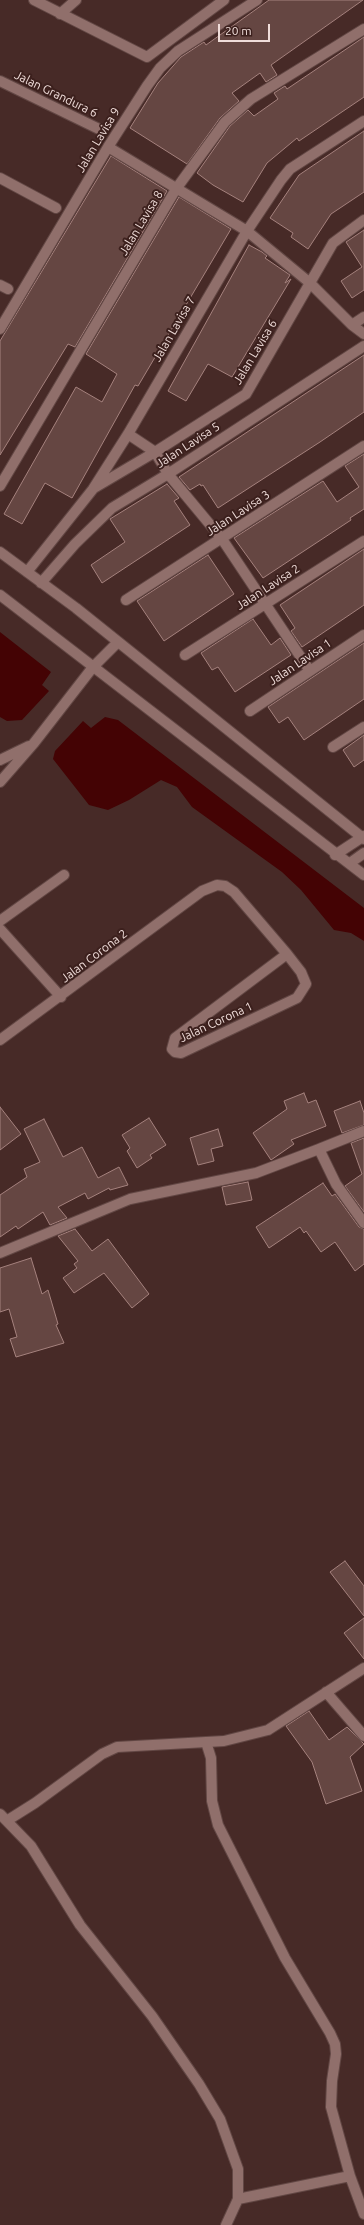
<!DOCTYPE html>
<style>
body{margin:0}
#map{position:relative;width:364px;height:2225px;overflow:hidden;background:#472a27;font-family:Ubuntu,sans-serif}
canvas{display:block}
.scale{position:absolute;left:218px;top:24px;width:52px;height:18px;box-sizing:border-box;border:2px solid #f0ddda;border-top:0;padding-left:5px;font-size:12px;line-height:14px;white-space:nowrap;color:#f0ddda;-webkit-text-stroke:3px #3c201d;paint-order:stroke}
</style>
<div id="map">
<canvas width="364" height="2225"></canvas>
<div class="scale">20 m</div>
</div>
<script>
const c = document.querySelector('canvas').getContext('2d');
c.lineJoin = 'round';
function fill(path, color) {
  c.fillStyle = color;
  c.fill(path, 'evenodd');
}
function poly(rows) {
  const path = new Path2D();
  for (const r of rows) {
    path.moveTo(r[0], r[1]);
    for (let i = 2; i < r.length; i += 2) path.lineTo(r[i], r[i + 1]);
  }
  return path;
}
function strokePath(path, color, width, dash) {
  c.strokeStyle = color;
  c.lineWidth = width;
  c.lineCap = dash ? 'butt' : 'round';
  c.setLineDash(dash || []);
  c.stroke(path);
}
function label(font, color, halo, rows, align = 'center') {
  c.font = font + ' Ubuntu,sans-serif';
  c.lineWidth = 4;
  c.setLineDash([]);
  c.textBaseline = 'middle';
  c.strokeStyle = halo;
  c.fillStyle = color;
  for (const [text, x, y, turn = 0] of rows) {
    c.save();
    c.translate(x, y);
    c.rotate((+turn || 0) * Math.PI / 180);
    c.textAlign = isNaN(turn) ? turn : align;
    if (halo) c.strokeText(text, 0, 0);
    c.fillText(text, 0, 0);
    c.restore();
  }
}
const water = poly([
 [0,632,51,672,42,685,49,691,22,720,7,721,0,717],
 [105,717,118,720,364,908,364,941,351,933,334,930,301,890,282,872,192,807,177,787,161,780,129,800,108,810,89,805,53,759,55,751,83,721,91,728]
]);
const building = poly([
 [269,0,363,0,271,65,277,75,266,82,260,73,232,93,239,101,220,118,187,164,130,128,158,83,181,57,204,42,206,45,269,0],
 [364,37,364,97,299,141,297,138,267,163,243,202,213,185,197,173,230,126,248,110,254,116,278,99,274,93,285,86,287,89,364,37],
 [364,131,364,192,331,214,308,249,291,237,293,233,270,218,299,175,364,131],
 [111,156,167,191,75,347,68,344,0,455,0,341,111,156],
 [179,197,231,229,138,386,135,385,72,498,45,483,22,524,4,514,76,387,102,402,117,374,86,354,179,197],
 [364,230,364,290,352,298,341,281,362,267,346,242,364,230],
 [249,245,262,252,267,256,265,258,290,275,285,283,291,279,232,377,208,364,186,401,168,391,249,245],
 [364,355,364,412,320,442,218,508,203,485,201,486,200,484,190,490,179,477,364,355],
 [364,454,364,509,350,518,351,520,263,578,234,538,323,481,337,502,359,487,345,466,364,454],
 [167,484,179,498,174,501,190,525,102,583,91,565,125,542,110,519,167,484],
 [364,549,364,605,302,647,291,631,295,628,280,605,364,549],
 [208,555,234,594,164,641,137,601,208,555],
 [253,619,271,645,280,638,291,655,235,692,218,667,212,670,201,653,253,619],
 [364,643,364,699,304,740,288,717,279,723,268,707,364,643],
 [364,735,364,760,354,767,343,750,364,735],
 [304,1093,308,1103,316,1100,326,1126,291,1140,294,1144,271,1160,253,1133,287,1109,284,1101,304,1093],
 [360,1101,364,1113,364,1125,342,1133,334,1111,360,1101],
 [0,1107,21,1134,0,1150,0,1107],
 [149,1118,166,1145,150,1155,152,1158,137,1168,127,1151,130,1148,122,1135,149,1118],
 [44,1119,63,1157,82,1147,98,1178,119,1167,128,1185,110,1190,109,1188,88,1199,85,1193,58,1207,67,1218,50,1225,43,1212,18,1229,16,1226,0,1237,0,1195,27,1177,24,1169,40,1162,24,1129,44,1119],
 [218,1129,223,1146,211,1149,214,1161,198,1165,190,1138,218,1129],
 [364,1138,364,1212,345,1186,362,1174,351,1143,364,1138],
 [248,1182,252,1200,226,1205,222,1187,248,1182],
 [323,1183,332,1196,335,1194,359,1227,364,1229,364,1264,355,1271,335,1242,321,1252,306,1231,304,1233,300,1227,269,1248,256,1227,323,1183],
 [75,1229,92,1251,108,1239,149,1294,132,1308,104,1273,74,1293,63,1278,77,1268,74,1264,78,1261,58,1236,75,1229],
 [31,1258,42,1294,48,1290,58,1324,56,1325,64,1343,16,1357,10,1339,17,1337,9,1309,0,1312,0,1268,31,1258],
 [345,1561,364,1586,364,1616,330,1572,345,1561],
 [364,1618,364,1659,344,1633,364,1618],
 [309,1711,329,1740,347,1727,364,1744,350,1757,362,1791,326,1804,312,1762,286,1726,309,1711]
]);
const minor = poly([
 [34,0,147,57,224,0],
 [60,14,76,0],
 [0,81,101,130],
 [108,147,247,231,310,283,352,325,364,334],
 [0,178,56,208],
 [0,285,8,289],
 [352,325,364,317],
 [0,329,108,147,147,86,160,68,178,51,257,0],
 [128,434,155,452,168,474,222,539,310,671],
 [0,486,176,189,225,122,251,99,364,29],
 [94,488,155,452,246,394,333,243,364,220],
 [0,552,76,608,364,839],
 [27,572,93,489,128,434,247,231,281,180,290,169,364,121],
 [41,583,75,544,112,508,168,474,364,346],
 [0,595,364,875],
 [126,600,364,446],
 [185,655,364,541],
 [250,711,364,635],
 [333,747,364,727],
 [0,760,29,746],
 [0,782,34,743,93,667,118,642],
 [335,855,364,836],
 [350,863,364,853],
 [0,921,64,875],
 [0,929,61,997],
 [0,1040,202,891,217,885,225,886,234,892,287,954,301,972,306,984,297,998,181,1053,175,1052,172,1049,175,1038,287,954],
 [319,1149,364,1131],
 [0,1253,130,1199,256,1173,319,1149,336,1184,364,1223],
 [326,1692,364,1736],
 [206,1742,211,1758,212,1801,218,1825,285,1958,330,2033,335,2044,336,2054,332,2081,331,2107,350,2176],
 [0,1814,31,1846,80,1925,152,2016,199,2084,220,2119,238,2169,238,2199,226,2225],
 [8,1820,35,1803,102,1754,117,1747,224,1741,268,1730,364,1668],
 [238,2199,350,2176,364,2214]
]);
const streetNames = [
 ["Jalan Grandura 6",56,94,26],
 ["Jalan Lavisa 9",98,140,-59],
 ["Jalan Lavisa 8",141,223,-59],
 ["Jalan Lavisa 7",174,329,-60],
 ["Jalan Lavisa 6",255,352,-59],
 ["Jalan Lavisa 5",188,445,-33],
 ["Jalan Lavisa 3",238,513,-33],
 ["Jalan Lavisa 2",268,587,-33],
 ["Jalan Lavisa 1",300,662,-34],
 ["Jalan Corona 2",94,956,-37],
 ["Jalan Corona 1",216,1022,-25]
];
fill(water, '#440304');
fill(building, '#654642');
strokePath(building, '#a5827e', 1);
strokePath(minor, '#624744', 12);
strokePath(minor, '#906f6b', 10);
label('12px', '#f0ddda', '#3c201d', streetNames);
</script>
